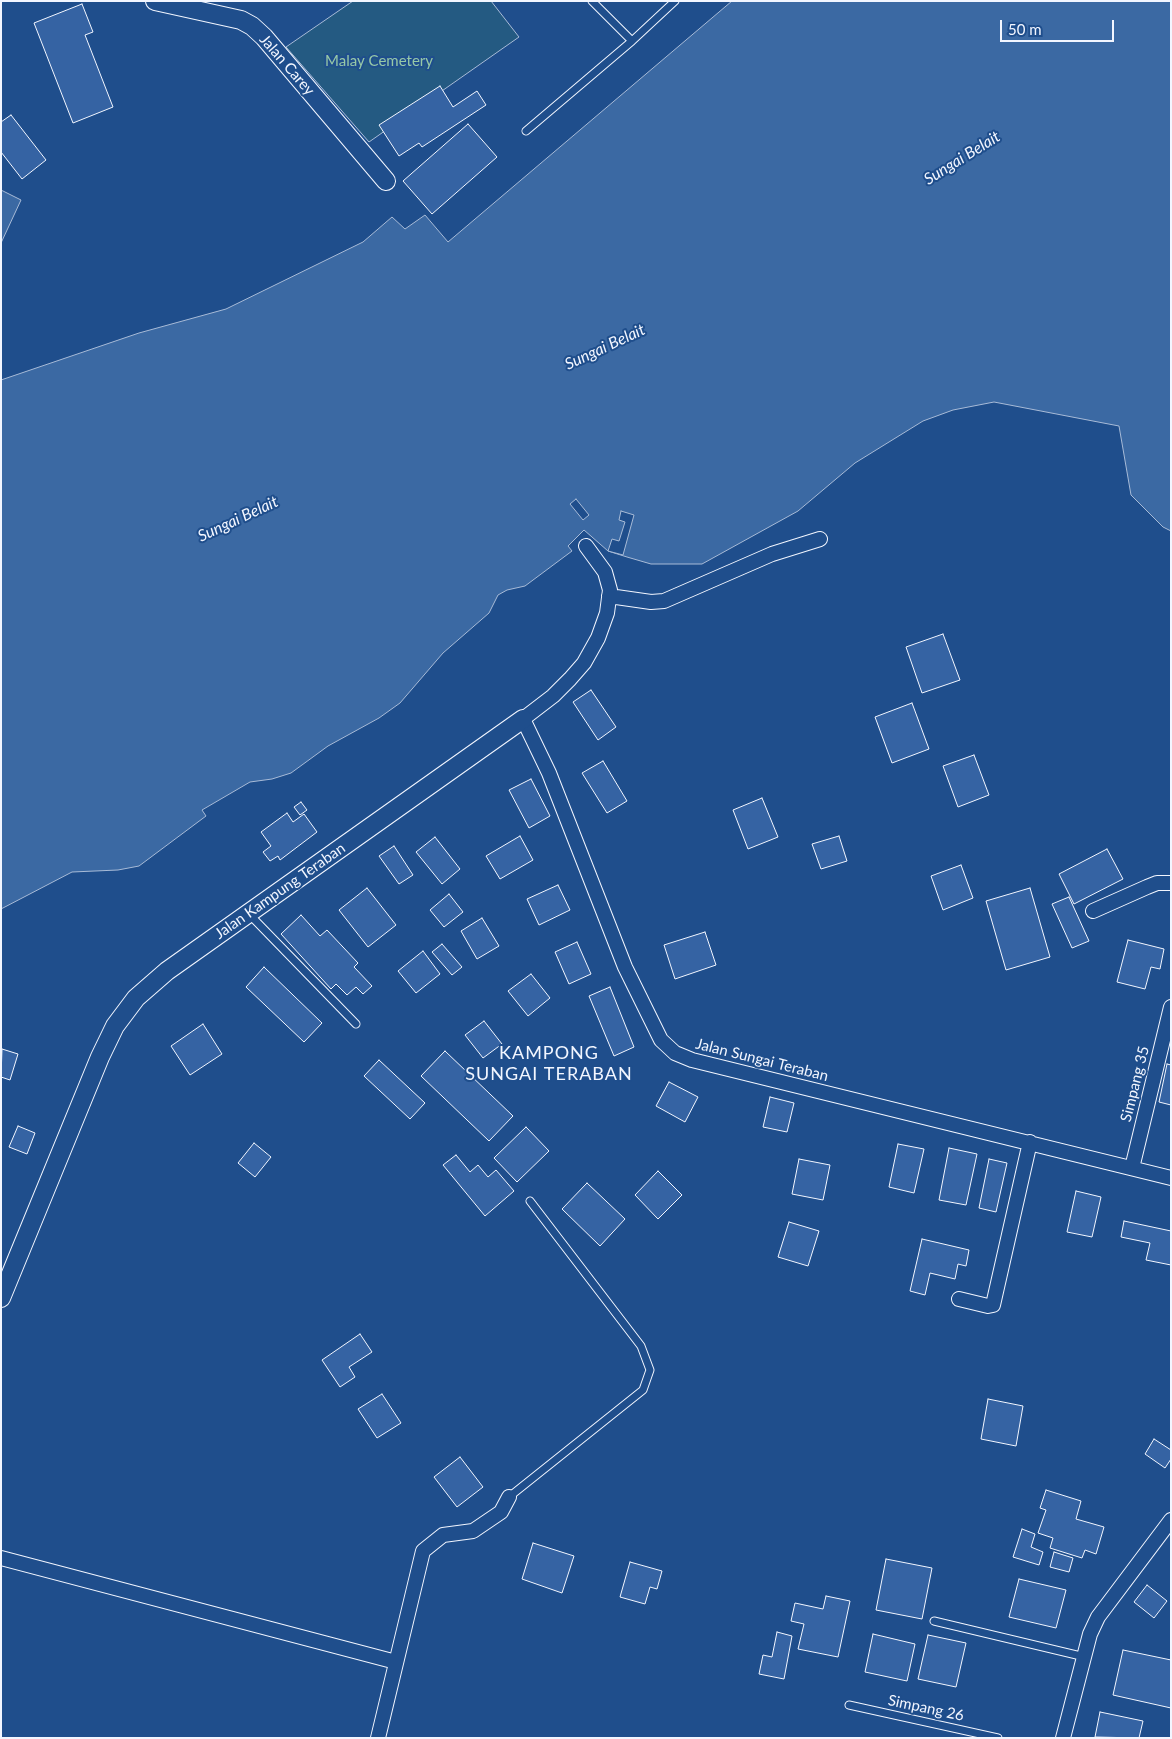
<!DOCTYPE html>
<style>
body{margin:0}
#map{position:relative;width:1172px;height:1739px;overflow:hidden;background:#1f4e8c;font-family:Lato,sans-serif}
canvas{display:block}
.frame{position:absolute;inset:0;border:2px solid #f2f6ff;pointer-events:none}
.scale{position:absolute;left:1000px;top:20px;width:114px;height:22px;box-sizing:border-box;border:2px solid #f2f6ff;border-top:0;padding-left:6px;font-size:15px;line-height:18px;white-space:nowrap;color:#f2f6ff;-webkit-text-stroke:4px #1f4e8c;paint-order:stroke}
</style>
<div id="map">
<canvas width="1172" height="1739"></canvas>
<div class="frame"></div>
<div class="scale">50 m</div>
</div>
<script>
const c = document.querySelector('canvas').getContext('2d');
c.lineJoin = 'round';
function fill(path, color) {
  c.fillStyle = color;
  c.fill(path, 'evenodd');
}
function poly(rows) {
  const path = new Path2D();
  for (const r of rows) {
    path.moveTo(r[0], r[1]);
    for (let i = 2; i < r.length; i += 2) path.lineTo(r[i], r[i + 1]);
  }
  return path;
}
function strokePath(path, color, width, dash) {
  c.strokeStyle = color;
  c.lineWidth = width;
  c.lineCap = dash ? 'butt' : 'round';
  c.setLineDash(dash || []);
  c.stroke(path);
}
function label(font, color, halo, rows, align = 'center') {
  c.font = font + ' Lato,sans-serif';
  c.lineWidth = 4;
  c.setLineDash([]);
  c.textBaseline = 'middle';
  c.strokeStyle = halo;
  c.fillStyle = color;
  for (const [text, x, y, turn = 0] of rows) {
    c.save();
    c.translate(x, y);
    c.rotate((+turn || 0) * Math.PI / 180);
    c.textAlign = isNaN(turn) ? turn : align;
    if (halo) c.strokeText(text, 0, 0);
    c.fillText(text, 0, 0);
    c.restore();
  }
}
const green = poly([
 [353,1,491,1,519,37,369,142,286,47,353,1]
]);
const water = poly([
 [732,1,1171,1,1171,531,1163,527,1131,495,1119,426,994,402,953,410,923,421,855,463,798,511,702,564,651,564,627,557,608,551,584,530,568,546,572,551,525,586,507,590,498,595,489,613,443,653,400,703,379,718,328,746,291,773,272,779,250,782,202,810,206,816,139,866,118,870,72,872,1,909,1,380,139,333,226,309,363,242,392,217,405,229,425,215,448,242,732,1],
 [1,190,21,200,1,243,1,190]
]);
const pier = poly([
 [576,499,589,515,583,520,570,504,576,499],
 [621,511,634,515,623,555,608,551,612,539,619,541,625,522,619,520,621,511]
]);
const building = poly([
 [82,4,93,32,85,35,113,107,73,123,34,23,82,4],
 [440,86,453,107,477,91,486,105,422,147,419,143,399,156,379,125,440,86],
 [11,115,46,160,22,179,1,152,1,122,11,115],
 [468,124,497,157,432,214,403,181,468,124],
 [943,634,960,680,922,693,906,647,943,634],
 [591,690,616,727,598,740,573,702,591,690],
 [912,703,929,749,892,763,875,717,912,703],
 [974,755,989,795,958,807,943,766,974,755],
 [603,761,627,801,607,813,582,773,603,761],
 [531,779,550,816,529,828,509,790,531,779],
 [762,798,778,837,748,849,733,810,762,798],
 [301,802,307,810,300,815,294,807,301,802],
 [287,813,293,822,304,814,317,832,280,860,278,856,270,861,263,852,271,846,261,832,287,813],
 [520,836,533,860,500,879,486,856,520,836],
 [839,836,847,861,821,869,812,844,839,836],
 [435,837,460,869,442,884,416,852,435,837],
 [394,846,413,875,399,884,379,856,394,846],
 [1107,849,1123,879,1074,904,1059,874,1107,849],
 [961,865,973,898,943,910,931,876,961,865],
 [558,885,570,910,539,925,527,899,558,885],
 [367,888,396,925,368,947,339,910,367,888],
 [1030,888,1050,957,1006,970,986,901,1030,888],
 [449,894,463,912,444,927,430,910,449,894],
 [1069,897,1089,941,1072,948,1052,904,1069,897],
 [301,915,320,936,327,930,358,963,354,967,372,986,363,994,356,987,347,995,336,984,331,989,281,934,301,915],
 [482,918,499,946,477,959,461,931,482,918],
 [705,932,716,965,675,979,664,945,705,932],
 [1128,940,1164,949,1160,969,1151,967,1145,989,1117,982,1128,940],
 [577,942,591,974,569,984,555,952,577,942],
 [442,944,462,967,452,975,432,952,442,944],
 [423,951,440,974,416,993,398,971,423,951],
 [264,967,322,1023,304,1042,246,987,264,967],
 [531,974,550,998,528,1016,508,991,531,974],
 [610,987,634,1047,614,1056,589,996,610,987],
 [484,1021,502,1044,483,1058,465,1035,484,1021],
 [203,1024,222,1054,190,1075,171,1046,203,1024],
 [2,1049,18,1054,10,1080,1,1077,2,1049],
 [445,1051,513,1116,489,1141,421,1076,445,1051],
 [379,1060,425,1103,410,1119,364,1076,379,1060],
 [1167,1064,1171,1065,1171,1105,1159,1102,1167,1064],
 [669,1082,698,1097,685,1122,656,1106,669,1082],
 [770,1097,794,1103,787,1132,763,1127,770,1097],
 [18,1126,35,1133,27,1154,9,1147,18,1126],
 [526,1127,549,1151,517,1182,494,1158,526,1127],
 [254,1143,271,1157,255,1177,238,1163,254,1143],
 [898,1144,924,1149,914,1193,889,1187,898,1144],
 [949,1148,977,1154,966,1205,939,1200,949,1148],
 [456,1155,470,1172,478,1165,488,1177,496,1170,514,1191,485,1216,443,1165,456,1155],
 [799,1159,830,1165,823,1200,792,1194,799,1159],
 [989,1159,1007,1163,996,1212,979,1208,989,1159],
 [658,1171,682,1195,658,1219,635,1195,658,1171],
 [587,1183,625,1219,600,1246,562,1209,587,1183],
 [1076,1191,1101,1197,1092,1237,1067,1232,1076,1191],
 [1124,1221,1171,1231,1171,1265,1146,1260,1150,1243,1121,1237,1124,1221],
 [789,1222,819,1231,808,1266,778,1257,789,1222],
 [922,1239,969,1250,966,1266,958,1264,955,1279,930,1273,925,1295,910,1291,922,1239],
 [360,1334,372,1352,349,1367,355,1377,340,1387,322,1360,360,1334],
 [382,1394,401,1423,377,1438,358,1409,382,1394],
 [988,1399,1023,1406,1016,1446,981,1439,988,1399],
 [1154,1439,1171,1450,1171,1459,1165,1468,1145,1454,1154,1439],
 [460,1457,483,1487,457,1507,434,1477,460,1457],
 [1046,1490,1081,1501,1076,1519,1104,1527,1096,1554,1085,1550,1082,1558,1050,1548,1053,1538,1038,1533,1046,1510,1040,1508,1046,1490],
 [1022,1529,1035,1534,1031,1547,1043,1552,1039,1565,1013,1557,1022,1529],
 [533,1543,574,1556,562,1593,522,1579,533,1543],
 [1054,1552,1073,1558,1069,1572,1050,1567,1054,1552],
 [886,1559,932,1568,922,1619,876,1610,886,1559],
 [630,1562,662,1571,657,1589,650,1587,645,1604,620,1597,630,1562],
 [1019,1579,1066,1590,1056,1628,1009,1617,1019,1579],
 [1147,1585,1167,1601,1154,1618,1134,1602,1147,1585],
 [826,1596,850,1601,838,1657,798,1649,804,1624,791,1621,795,1603,823,1609,826,1596],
 [777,1632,792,1636,784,1679,759,1674,763,1655,772,1657,777,1632],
 [873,1634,915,1644,907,1681,865,1672,873,1634],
 [928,1635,966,1643,956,1687,918,1679,928,1635],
 [1123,1650,1171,1660,1171,1708,1113,1695,1123,1650],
 [1100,1712,1143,1721,1139,1738,1095,1737,1100,1712]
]);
const service = poly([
 [592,1,632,41,675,1],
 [526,131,632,41],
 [249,914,356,1024],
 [509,1497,643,1390,650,1370,641,1346,530,1201],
 [934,1621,1085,1657],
 [849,1705,998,1738]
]);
const minor = poly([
 [586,546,605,572,610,590,607,613,598,638,584,663,570,679,553,696,523,719,549,773,625,967,661,1040,675,1053,692,1060,1171,1178],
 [609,596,651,602,664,601,772,554,820,539],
 [1093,911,1147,887,1157,883,1171,883],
 [1132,1168,1171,1007],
 [959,1299,988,1306,993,1305,1030,1142],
 [1,1558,396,1662],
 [378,1738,423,1551,443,1535,473,1531,501,1512,509,1497],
 [1063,1738,1090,1634,1098,1617,1171,1520]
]);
const tertiary = poly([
 [155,1,241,20,252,26,264,37,386,181],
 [1,1298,100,1057,115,1026,136,998,167,971,523,719]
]);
const parkNames = [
 ["Malay Cemetery",379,61]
];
const streetNames = [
 ["Jalan Carey",287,65,49],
 ["Jalan Kampung Teraban",280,891,-35],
 ["Jalan Sungai Teraban",762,1060,14],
 ["Simpang 35",1135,1084,-76],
 ["Simpang 26",926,1708,12]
];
const waterNames = [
 ["Sungai Belait",962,158,-32],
 ["Sungai Belait",605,347,-25],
 ["Sungai Belait",238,519,-25]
];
const quarterNames = [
 ["KAMPONG",549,1053],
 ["SUNGAI TERABAN",549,1074]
];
fill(green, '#245a82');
strokePath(green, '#a8bbd7', 1);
fill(water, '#3b69a3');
strokePath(water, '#a8bbd7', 1);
fill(pier, '#1f4e8c');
strokePath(pier, '#a8bbd7', 1);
fill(building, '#3563a3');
strokePath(building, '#f2f6ff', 1);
strokePath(service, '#f2f6ff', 9);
strokePath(minor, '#f2f6ff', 16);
strokePath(tertiary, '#f2f6ff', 20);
strokePath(service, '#1f4e8c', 7);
strokePath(minor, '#1f4e8c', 14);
strokePath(tertiary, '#1f4e8c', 18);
label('15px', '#97c8a6', '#1f4e8c', parkNames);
label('15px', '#f2f6ff', '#1f4e8c', streetNames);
label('italic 16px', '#f2f6ff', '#1f4e8c', waterNames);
c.letterSpacing = '1px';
label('18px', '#f2f6ff', '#1f4e8c', quarterNames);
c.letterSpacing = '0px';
</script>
